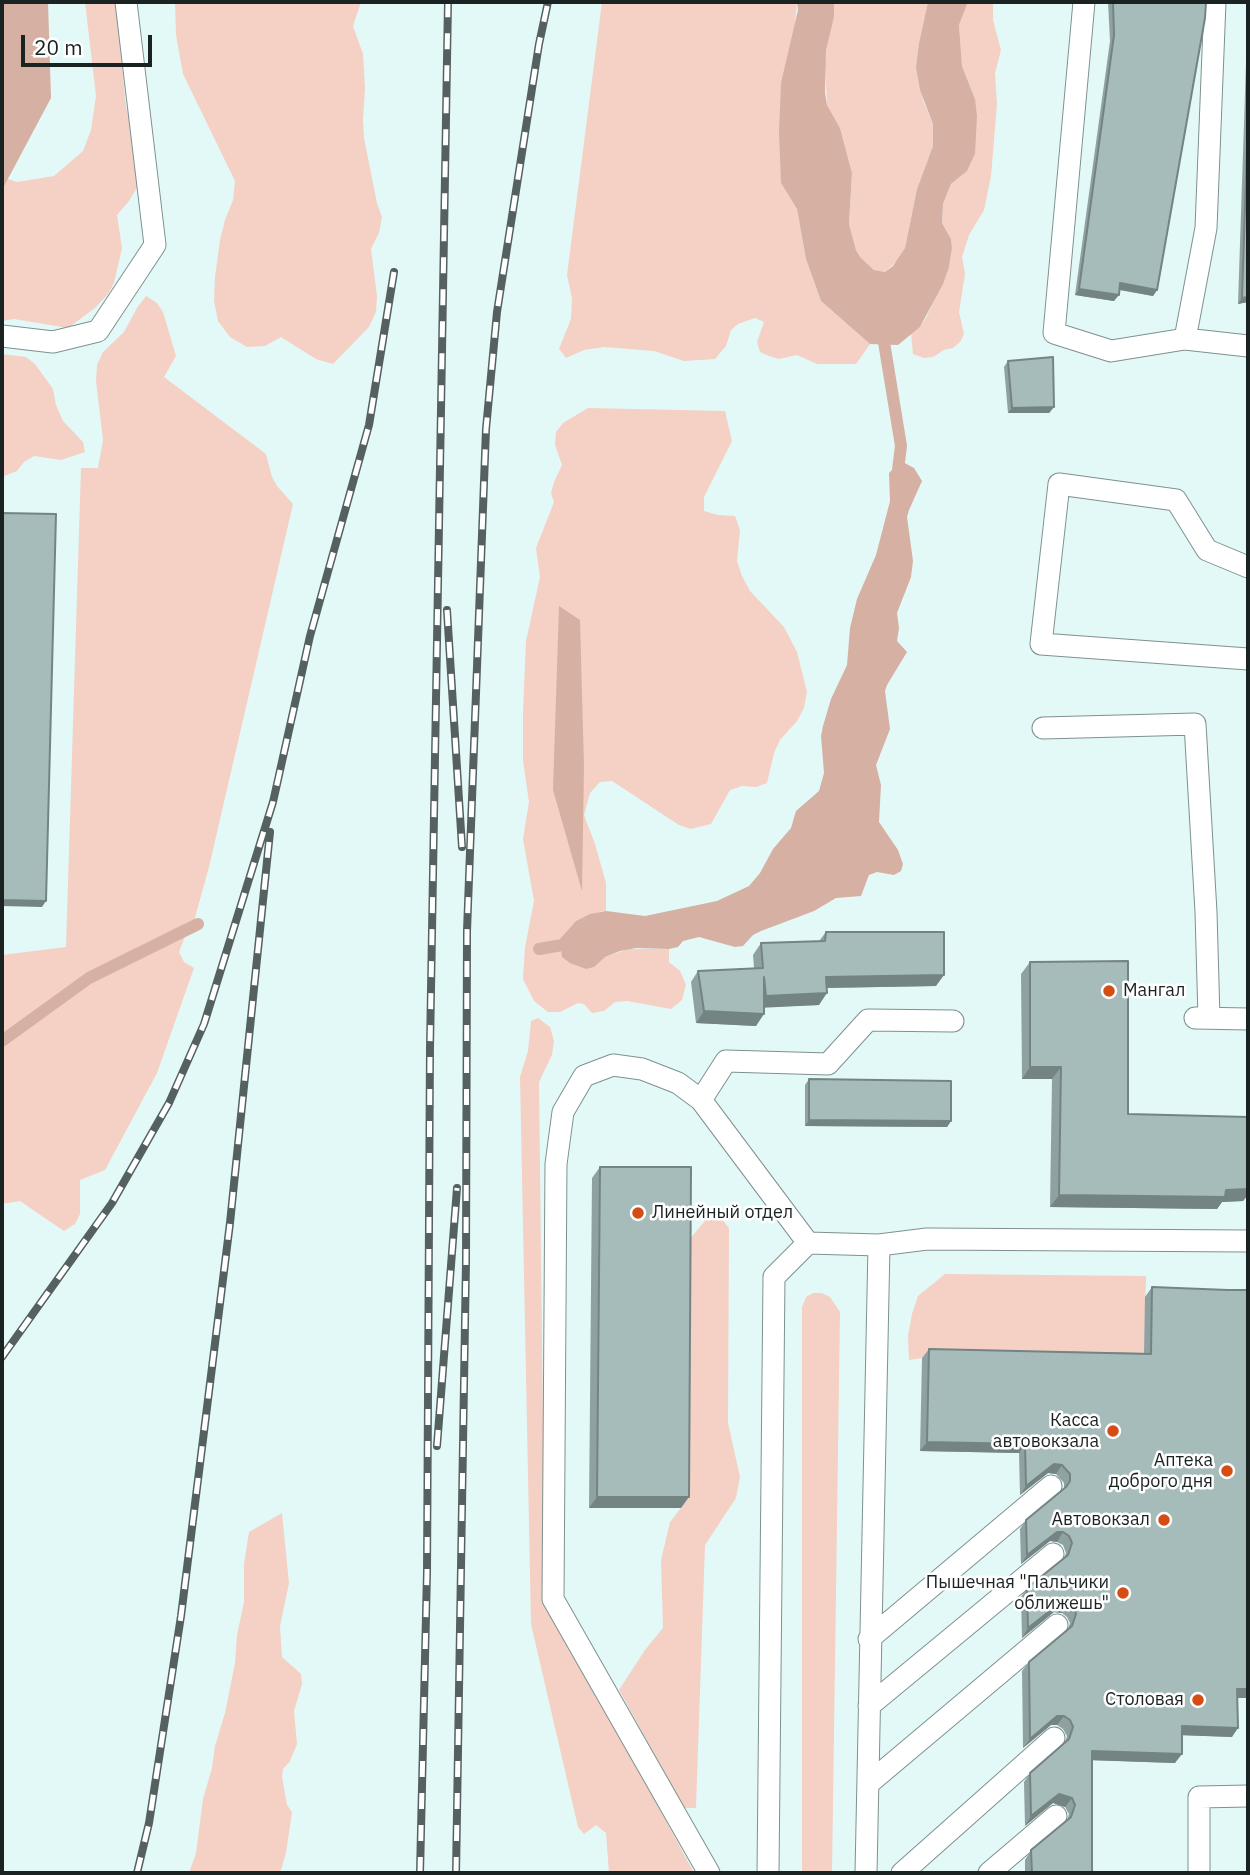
<!DOCTYPE html>
<meta charset="utf-8">
<style>
body{margin:0}
#map{position:relative;width:1250px;height:1875px;overflow:hidden;background:#e3f9f8;font-family:"IBM Plex Sans",sans-serif}
canvas{display:block}
.frame{position:absolute;inset:0;border:4px solid #1b2322;pointer-events:none}
.scale{position:absolute;left:21px;top:35px;width:131px;height:32px;box-sizing:border-box;border:4px solid #1b2322;border-top:0;padding-left:9px;font-size:21px;line-height:24px;white-space:nowrap;color:#1b2322;-webkit-text-stroke:5px #fff;paint-order:stroke}
</style>
<div id="map">
<canvas width="1250" height="1875"></canvas>
<div class="frame"></div>
<div class="scale">20 m</div>
</div>
<script>
const c = document.querySelector('canvas').getContext('2d');
c.lineJoin = 'round';
function fill(path, color) {
  c.fillStyle = color;
  c.fill(path, 'evenodd');
}
function poly(rows) {
  const path = new Path2D();
  for (const r of rows) {
    path.moveTo(r[0], r[1]);
    for (let i = 2; i < r.length; i += 2) path.lineTo(r[i], r[i + 1]);
  }
  return path;
}
function strokePath(path, color, width, dash) {
  c.strokeStyle = color;
  c.lineWidth = width;
  c.lineCap = dash ? 'butt' : 'round';
  c.setLineDash(dash || []);
  c.stroke(path);
}
function label(font, color, halo, rows, align = 'center') {
  c.font = font + ' "IBM Plex Sans",sans-serif';
  c.lineWidth = 5;
  c.setLineDash([]);
  c.textBaseline = 'middle';
  c.strokeStyle = halo;
  c.fillStyle = color;
  for (const [text, x, y, turn = 0] of rows) {
    c.save();
    c.translate(x, y);
    c.rotate((+turn || 0) * Math.PI / 180);
    c.textAlign = isNaN(turn) ? turn : align;
    if (halo) c.strokeText(text, 0, 0);
    c.fillText(text, 0, 0);
    c.restore();
  }
}
const green = poly([
 [85,2,116,2,126,107,130,123,138,186,129,201,117,215,122,248,114,283,108,294,95,308,68,328,14,319,2,321,2,177,17,182,54,176,83,151,91,130,96,96],
 [175,2,361,2,353,26,363,54,365,88,363,120,364,138,377,203,382,217,379,233,371,249,377,296,376,312,369,327,333,364,316,359,281,337,265,346,247,347,230,337,218,321,214,301,215,277,220,240,225,220,233,200,235,181,183,74,176,35],
 [602,2,797,2,781,183,797,209,806,259,821,301,870,344,856,364,817,364,797,355,779,359,769,356,760,352,757,342,764,322,755,318,738,324,731,330,726,346,715,359,684,361,654,351,604,347,584,350,566,358,559,349,571,319,572,298,567,275],
 [834,2,928,2,919,43,916,67,923,100,933,124,933,146,917,189,905,248,900,258,885,272,874,270,860,257,856,250,849,224,852,173,840,128,827,105,825,64,827,40,834,17],
 [968,2,993,2,993,20,1001,50,995,73,997,104,991,176,984,210,969,235,962,257,965,274,959,312,964,334,960,342,953,348,944,350,933,357,924,358,913,354,911,333,920,327,926,318,949,267,952,248,951,239,942,223,943,204,951,184,967,171,975,154,975,99,962,66,959,25],
 [146,296,157,303,163,312,176,356,164,377,266,454,272,477,277,486,293,504,209,867,194,921,187,931,179,952,184,962,194,968,157,1073,105,1170,80,1180,80,1214,75,1224,64,1231,20,1201,2,1204,2,955,66,947,81,468,98,468,103,440,96,381,97,365,103,352,124,332,137,308],
 [2,354,26,357,35,364,53,389,56,405,63,421,83,442,85,452,61,460,34,456,24,462,17,471,2,477],
 [588,408,725,411,732,441,704,497,704,511,718,515,735,516,740,530,737,561,742,576,750,591,784,627,797,652,807,692,804,708,797,721,780,740,774,753,767,783,756,787,742,786,730,790,711,824,691,829,679,825,612,781,600,782,590,793,584,815,595,844,606,883,606,911,598,912,605,957,628,949,669,949,669,962,680,971,686,985,682,1000,671,1009,627,1001,615,1002,604,1011,592,1013,584,1004,578,1003,560,1012,548,1012,534,1001,523,979,525,947,534,901,523,839,529,802,523,761,523,712,526,641,540,577,536,548,554,502,551,493,554,482,562,465,555,445,556,432,563,423],
 [538,1018,550,1027,554,1041,552,1055,539,1082,545,1595,694,1873,609,1873,606,1833,596,1825,584,1834,578,1827,531,1624,520,1077,528,1051,531,1021],
 [709,1216,720,1217,729,1228,728,1423,740,1477,736,1498,705,1545,696,1808,684,1808,619,1690,645,1650,663,1628,661,1560,670,1522,681,1508,683,1247],
 [945,1274,1146,1276,1144,1363,922,1358,909,1360,908,1336,912,1314,918,1296],
 [813,1293,822,1293,830,1297,840,1312,832,1873,802,1873,802,1307,806,1297],
 [282,1513,289,1583,280,1626,282,1657,301,1674,302,1684,294,1711,297,1744,290,1761,283,1769,282,1777,287,1805,292,1812,286,1853,280,1873,189,1873,196,1853,203,1799,212,1768,215,1746,225,1713,235,1663,237,1635,244,1602,244,1564,249,1532]
]);
const water = poly([
 [2,2,48,2,51,98,2,190],
 [797,2,834,2,834,17,826,50,825,93,827,105,840,128,852,173,849,224,856,250,860,257,874,270,885,272,893,266,905,248,917,189,933,146,933,124,920,90,916,67,919,43,928,2,968,2,959,25,962,66,975,99,977,116,975,154,967,171,951,184,943,204,942,223,951,239,952,248,949,267,943,284,920,327,898,345,870,344,821,301,806,259,797,209,781,183,779,132,781,83,798,10],
 [901,461,914,468,922,481,909,510,907,517,913,561,911,577,897,613,899,628,897,641,907,652,887,685,885,691,890,729,876,765,881,785,879,822,898,850,903,864,901,871,894,875,877,872,869,875,861,896,836,898,814,911,761,931,753,935,743,946,735,947,699,937,683,941,678,947,669,949,636,948,620,951,605,957,594,967,586,969,570,963,562,957,560,939,576,921,590,914,606,911,645,916,717,901,749,886,760,873,773,849,791,828,796,811,819,791,824,773,821,736,823,726,831,699,847,665,850,628,857,599,876,555,890,501,889,473],
 [559,606,580,620,584,767,582,891,553,790]
]);
const stream = poly([
 [882,330,901,446,897,478],
 [539,949,574,943],
 [2,1041,89,978,198,924]
]);
const service = poly([
 [1084,2,1054,333,1111,351,1185,339,1248,346],
 [2,336,53,342,98,331,155,245,126,2],
 [1185,339,1206,228,1215,2],
 [1248,567,1207,550,1176,500,1059,484,1041,644,1248,659],
 [1043,728,1195,724,1206,912,1209,1018],
 [1195,1018,1248,1019],
 [701,1100,726,1061,828,1064,868,1020,953,1021],
 [869,1639,1051,1486],
 [869,1706,1053,1554],
 [868,1784,1057,1625],
 [709,1873,553,1599,556,1164,563,1112,584,1076,613,1065,642,1069,678,1083,701,1100,808,1243],
 [768,1873,774,1277,808,1243,879,1245],
 [866,1873,879,1245,927,1239,1248,1241],
 [902,1873,1054,1738],
 [989,1873,1056,1816],
 [1199,1873,1199,1797,1248,1796]
]);
const rail = poly([
 [447,610,462,847],
 [2,1357,112,1203,169,1103,204,1024,273,802,310,636,369,425,394,272],
 [437,1446,457,1188],
 [137,1873,149,1823,181,1616,230,1223,270,832],
 [420,1873,427,1572,430,1047,448,2],
 [456,1873,466,1261,467,931,486,429,497,312,539,44,548,2]
]);
const wall = poly([
 [1108,2,1206,2,1157,290,1153,296,1119,290,1114,301,1075,295,1110,41],
 [1248,2,1248,302,1238,304],
 [1008,361,1054,407,1049,413,1008,413,1004,367],
 [826,932,936,986,827,988,819,1005,764,1007,756,1026,696,1023,691,982,698,971,754,968,753,955,761,943,819,941],
 [1030,962,1128,1114,1248,1117,1248,1195,1243,1201,1222,1202,1217,1209,1050,1207,1052,1079,1022,1079,1021,974],
 [809,1079,951,1121,947,1127,805,1126,805,1085],
 [600,1167,681,1508,589,1508,592,1178],
 [1152,1287,1238,1698,1232,1737,1182,1735,1175,1763,1092,1760,1092,1871,1094,1873,1025,1873,1025,1860,1031,1850,1067,1821,1069,1814,1065,1807,1053,1803,1025,1826,1024,1782,1030,1773,1065,1743,1067,1736,1063,1729,1057,1725,1051,1725,1023,1748,1022,1671,1029,1662,1068,1629,1070,1623,1067,1617,1062,1613,1054,1612,1022,1638,1021,1597,1027,1588,1064,1558,1066,1553,1063,1545,1057,1542,1050,1541,1021,1564,1020,1529,1026,1520,1064,1489,1064,1483,1056,1474,1048,1473,1020,1495,1019,1453,920,1451,922,1358,929,1349,1144,1353,1145,1297]
]);
const shadedWall = poly([
 [1120,283,1157,290,1153,296,1116,289],
 [1079,289,1119,295,1114,301,1075,295],
 [1248,297,1248,302,1238,304,1242,298],
 [1054,407,1049,413,1008,413,1012,408],
 [2,900,46,901,42,907,2,906],
 [944,975,936,986,818,988,826,977],
 [827,993,819,1005,758,1008,766,996],
 [704,1011,764,1014,756,1026,696,1023],
 [1030,1067,1061,1067,1052,1079,1022,1079],
 [809,1120,951,1121,947,1127,805,1126],
 [1248,1189,1248,1195,1243,1201,1222,1202,1217,1209,1050,1207,1059,1195],
 [927,1442,1025,1444,1019,1453,920,1451],
 [1054,1464,1062,1465,1056,1474,1048,1473,1020,1495,1026,1486],
 [597,1497,689,1497,681,1508,589,1508],
 [1057,1532,1063,1532,1057,1542,1050,1541,1021,1564,1027,1555],
 [1060,1603,1068,1604,1062,1613,1054,1612,1022,1638,1028,1628],
 [1237,1689,1248,1689,1248,1698,1231,1698],
 [1057,1716,1064,1716,1057,1725,1051,1725,1023,1748,1030,1739],
 [1182,1726,1238,1728,1232,1737,1176,1735],
 [1092,1751,1182,1754,1175,1763,1085,1760],
 [1059,1794,1072,1798,1065,1807,1053,1803,1025,1826,1031,1816]
]);
const building = poly([
 [1113,2,1206,2,1205,18,1157,290,1120,283,1119,295,1079,289,1114,35,1113,2],
 [1248,118,1248,297,1242,298,1248,118],
 [1053,357,1054,407,1012,408,1008,361,1053,357],
 [2,513,56,514,46,901,2,900,2,513],
 [826,932,944,932,944,975,826,977,827,993,766,996,764,977,764,1014,704,1011,698,971,763,968,761,943,825,941,826,932],
 [1128,961,1128,1114,1248,1117,1248,1189,1226,1190,1225,1197,1059,1195,1061,1067,1030,1067,1030,962,1128,961],
 [809,1079,951,1081,951,1121,809,1120,809,1079],
 [600,1167,691,1167,689,1497,597,1497,600,1167],
 [1152,1287,1228,1290,1248,1290,1248,1689,1237,1689,1238,1728,1182,1726,1182,1754,1092,1751,1092,1871,1094,1873,1032,1873,1031,1850,1071,1817,1075,1805,1072,1798,1059,1794,1031,1816,1030,1773,1069,1739,1073,1727,1070,1720,1064,1716,1057,1716,1030,1739,1029,1662,1072,1626,1076,1614,1074,1608,1068,1604,1060,1603,1028,1628,1027,1588,1068,1555,1072,1543,1069,1536,1063,1532,1057,1532,1027,1555,1026,1520,1066,1487,1070,1481,1070,1474,1062,1465,1054,1464,1026,1486,1025,1444,927,1442,929,1349,1151,1354,1152,1287]
]);
const markers = [
 [1109,991,7,"#d34d14"],
 [638,1213,7,"#d34d14"],
 [1113,1431,7,"#d34d14"],
 [1227,1471,7,"#d34d14"],
 [1164,1520,7,"#d34d14"],
 [1123,1593,7,"#d34d14"],
 [1198,1700,7,"#d34d14"]
];
const poiNames = [
 ["Мангал",1123,991,"left"],
 ["Линейный отдел",652,1213,"left"],
 ["Касса",1099,1421],
 ["автовокзала",1099,1442],
 ["Аптека",1213,1461],
 ["доброго дня",1213,1482],
 ["Автовокзал",1150,1520],
 ["Пышечная \"Пальчики",1109,1583],
 ["оближешь\"",1109,1604],
 ["Столовая",1184,1700]
];
fill(green, '#f5d0c4');
fill(water, '#d6b0a3');
strokePath(stream, '#d6b0a3', 12);
strokePath(service, '#7d9190', 23);
strokePath(service, '#fff', 21);
strokePath(rail, '#556160', 8);
strokePath(rail, '#fff', 5, [16]);
fill(wall, '#8fa2a1');
fill(shadedWall, '#748483');
fill(building, '#a6bcbb');
strokePath(building, '#748483', 2);
for (const [x, y, r, color] of markers) {
  const dot = new Path2D();
  dot.arc(x, y, r, 0, 2 * Math.PI);
  c.fillStyle = color;
  c.fill(dot);
  strokePath(dot, '#fff', 2.5);
}
label('18px', '#1b2322', '#fff', poiNames, 'right');
</script>
